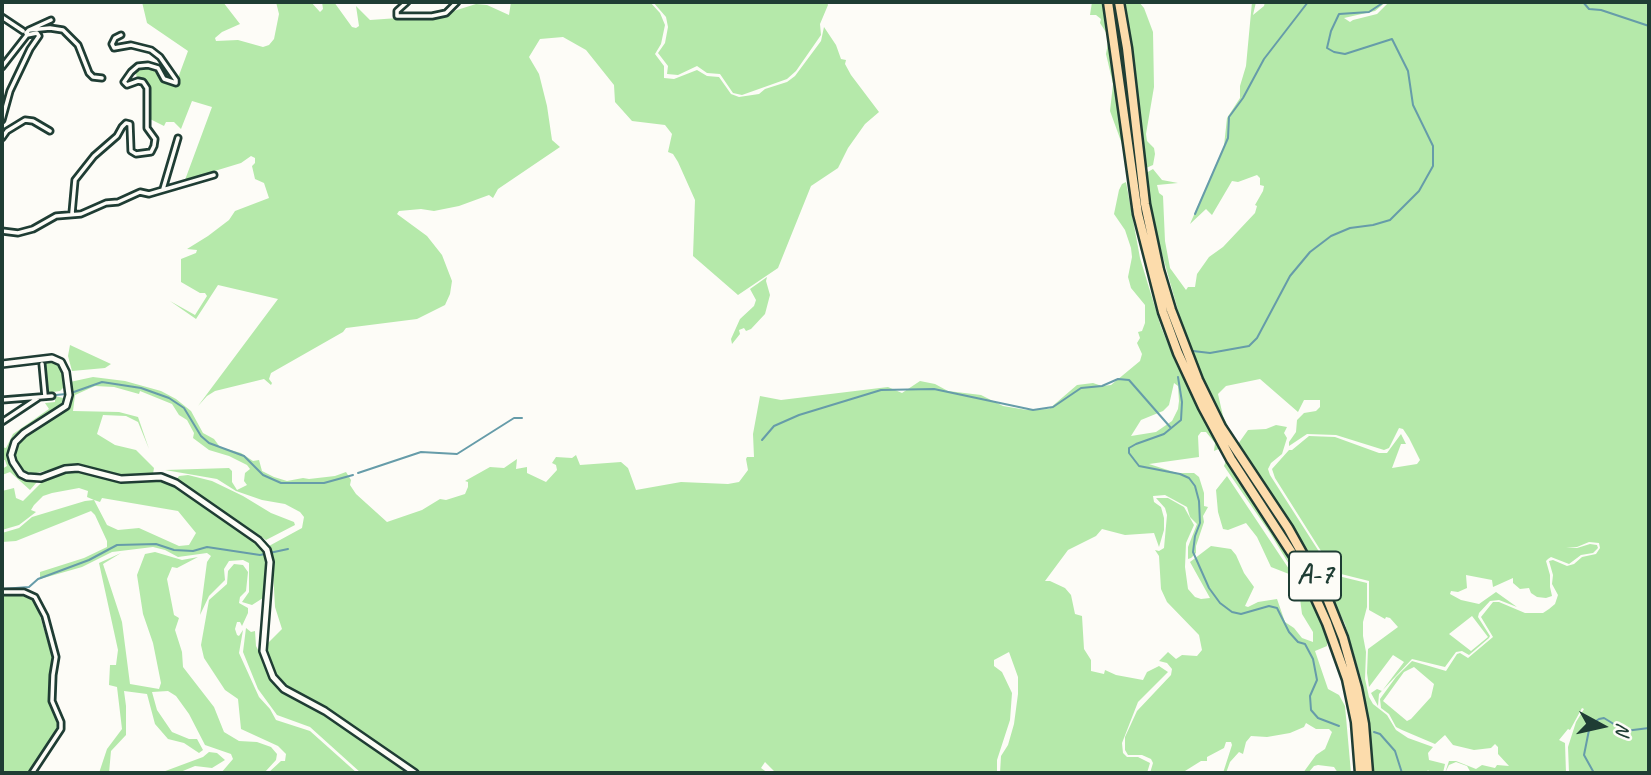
<!DOCTYPE html>
<style>
body{margin:0}
#map{position:relative;width:1651px;height:775px;overflow:hidden;background:#fdfcf7;font-family:Caveat,sans-serif}
canvas{display:block}
.frame{position:absolute;inset:0;border:4px solid #1f3d34;pointer-events:none}
.north{position:absolute;left:1567px;top:691px;width:70px;height:70px;-webkit-text-stroke:5px #fdfcf7;paint-order:stroke;rotate:98deg;font-size:19px;font-weight:700;line-height:28px;text-align:center;color:#1f3d34}
.north::after{content:'';display:block;margin:auto;width:24px;height:32px;background:#1f3d34;clip-path:polygon(50% 0,100% 100%,50% 72%,0 100%)}
</style>
<div id="map">
<canvas width="1651" height="775"></canvas>
<div class="frame"></div>
<div class="north">N</div>
</div>
<script>
const c = document.querySelector('canvas').getContext('2d');
c.lineJoin = 'round';
function fill(path, color) {
  c.fillStyle = color;
  c.fill(path, 'evenodd');
}
function poly(rows) {
  const path = new Path2D();
  for (const r of rows) {
    path.moveTo(r[0], r[1]);
    for (let i = 2; i < r.length; i += 2) path.lineTo(r[i], r[i + 1]);
  }
  return path;
}
function strokePath(path, color, width, dash) {
  c.strokeStyle = color;
  c.lineWidth = width;
  c.lineCap = dash ? 'butt' : 'round';
  c.setLineDash(dash || []);
  c.stroke(path);
}
function label(font, color, halo, rows, align = 'center') {
  c.font = font + ' Caveat,sans-serif';
  c.lineWidth = 7;
  c.setLineDash([]);
  c.textBaseline = 'middle';
  c.strokeStyle = halo;
  c.fillStyle = color;
  for (const [text, x, y, turn = 0] of rows) {
    c.save();
    c.translate(x, y);
    c.rotate((+turn || 0) * Math.PI / 180);
    c.textAlign = isNaN(turn) ? turn : align;
    if (halo) c.strokeText(text, 0, 0);
    c.fillText(text, 0, 0);
    c.restore();
  }
}
const green = poly([
 [142,2,223,2,240,24,222,32,215,38,216,41,238,40,263,47,269,45,274,39,279,14,276,2,311,2,320,12,323,9,322,2,334,2,352,27,356,28,359,26,356,6,370,20,441,15,476,4,487,5,509,15,511,2,650,2,660,13,665,25,661,44,655,54,664,66,664,78,674,79,697,70,707,76,719,77,731,94,739,97,759,94,765,89,787,82,795,76,821,41,824,27,836,45,841,59,846,60,845,64,851,75,879,112,865,124,848,148,838,168,811,186,778,268,738,295,693,256,695,200,678,162,673,154,668,152,672,134,665,125,632,121,615,102,614,85,586,50,563,37,540,39,529,57,539,74,547,106,552,140,560,147,498,189,493,198,489,195,459,206,434,211,421,209,399,211,397,214,427,236,442,255,452,281,450,294,445,305,417,319,346,328,343,332,271,373,269,379,272,383,271,385,264,379,215,391,207,396,198,406,278,299,218,285,196,319,170,301,195,315,207,296,205,293,200,293,181,282,181,259,196,253,197,250,187,249,208,236,229,220,235,211,269,198,264,183,255,179,252,166,255,163,255,158,251,156,241,163,185,180,212,107,192,101,181,129,174,122,166,122,164,126,150,119,147,85,143,80,137,79,136,73,126,80,139,66,148,66,157,69,163,80,175,85,178,83,178,78,188,51,147,23],
 [653,2,827,2,828,5,820,24,821,35,796,71,787,79,742,95,733,93,720,74,707,73,697,66,678,75,667,74,668,66,658,53,665,43,668,27,666,17],
 [1092,2,1103,2,1105,11,1119,106,1122,144,1110,111,1113,84,1106,54,1109,37,1100,23,1101,19,1096,15,1090,15],
 [1123,2,1139,2,1144,8,1153,32,1154,87,1146,134,1147,141,1154,148,1155,154,1153,165,1146,168,1132,59],
 [1252,2,1256,2,1253,15,1264,6,1265,2,1386,2,1375,11,1344,18,1350,22,1353,20,1377,14,1389,2,1649,2,1649,773,1569,773,1568,747,1576,722,1584,709,1582,708,1570,730,1568,729,1559,740,1565,743,1566,773,1471,773,1467,766,1456,762,1449,765,1445,773,1449,761,1456,761,1476,769,1482,765,1495,768,1497,765,1509,766,1498,754,1498,747,1495,744,1491,748,1474,750,1453,745,1445,735,1435,744,1402,730,1396,727,1389,714,1381,708,1380,699,1396,677,1412,661,1446,671,1457,654,1460,653,1468,658,1493,637,1481,617,1493,602,1499,602,1525,613,1543,613,1549,609,1555,604,1558,595,1552,584,1553,575,1549,561,1553,560,1567,566,1574,564,1582,557,1596,554,1600,548,1599,543,1589,542,1577,547,1566,547,1577,548,1590,544,1597,545,1598,548,1593,553,1581,555,1569,564,1551,557,1548,559,1546,561,1550,575,1550,587,1552,596,1546,598,1537,597,1531,593,1529,588,1520,589,1513,583,1513,578,1493,587,1492,580,1466,575,1467,588,1458,592,1451,591,1450,594,1461,600,1479,604,1496,592,1517,607,1499,600,1490,601,1479,613,1478,617,1490,636,1489,638,1469,655,1462,651,1456,652,1445,667,1412,659,1379,694,1378,706,1371,693,1377,689,1382,691,1404,662,1393,655,1369,687,1367,673,1368,649,1398,627,1390,618,1386,617,1385,619,1369,610,1369,581,1337,573,1333,570,1275,478,1272,469,1289,450,1292,450,1309,436,1335,437,1379,453,1387,453,1401,434,1406,444,1401,444,1392,468,1417,464,1420,460,1409,438,1403,429,1399,428,1389,448,1384,450,1336,435,1307,434,1289,446,1289,442,1296,432,1297,420,1304,413,1316,411,1320,407,1320,400,1304,400,1298,412,1260,379,1226,386,1218,394,1223,416,1234,439,1212,400,1199,373,1179,314,1155,229,1146,173,1153,169,1162,180,1178,183,1157,185,1159,193,1163,196,1165,241,1170,268,1186,290,1188,287,1195,287,1197,274,1209,257,1223,247,1255,213,1257,206,1255,205,1263,191,1264,186,1260,185,1260,178,1257,175,1238,182,1232,181,1212,215,1206,209,1190,224,1224,146,1227,118,1240,98,1240,86,1246,66],
 [1472,616,1488,637,1471,651,1449,634],
 [1414,667,1434,684,1431,697,1411,719,1407,721,1383,701,1404,672],
 [1126,182,1140,258,1161,327,1177,366,1221,448,1214,451,1215,443,1206,432,1201,432,1198,436,1199,457,1149,464,1177,473,1194,473,1199,477,1204,493,1204,506,1208,507,1203,516,1204,522,1196,546,1196,553,1191,558,1188,559,1188,547,1197,524,1190,517,1187,507,1165,495,1153,496,1154,502,1161,507,1164,518,1164,530,1159,547,1154,533,1125,535,1102,529,1096,536,1068,550,1045,581,1050,581,1065,588,1071,595,1075,614,1082,616,1084,649,1091,660,1091,671,1104,674,1105,670,1116,675,1143,680,1147,672,1159,666,1168,672,1138,702,1122,743,1123,753,1127,757,1138,757,1150,763,1147,773,1000,773,1001,756,1008,745,1014,724,1018,694,1018,677,1009,652,994,660,994,666,1002,672,1012,693,1010,720,997,760,997,773,776,773,765,762,761,768,768,773,420,773,385,752,335,714,285,687,279,682,267,655,266,645,282,629,275,607,273,571,269,546,302,528,304,517,300,512,285,504,262,500,236,491,217,479,165,470,229,468,232,471,232,482,237,490,247,485,244,481,245,473,250,469,247,465,229,456,209,450,193,438,194,433,187,420,179,415,172,404,140,391,139,394,114,387,95,386,75,395,73,411,119,412,138,417,149,449,138,422,126,416,103,415,97,434,115,445,136,450,154,468,153,474,120,477,80,465,71,465,32,474,22,469,15,460,16,446,21,439,68,406,70,382,93,377,125,381,161,391,176,399,191,411,203,433,214,439,220,447,241,453,253,461,259,460,262,471,274,477,287,481,303,478,309,479,335,476,346,472,351,480,350,485,356,494,387,522,422,510,440,499,446,500,465,494,468,487,468,482,465,481,490,467,504,468,517,459,516,469,527,467,527,473,546,482,557,470,556,465,552,463,556,457,572,458,576,455,580,465,621,462,628,468,636,490,681,482,728,484,739,482,748,470,746,459,747,457,754,457,753,434,760,396,781,400,888,387,902,393,920,381,935,384,948,391,981,395,1003,406,1027,410,1049,409,1077,385,1093,383,1102,386,1111,385,1140,361,1142,354,1137,343,1140,338,1138,332,1142,331,1145,323,1145,305,1131,288,1128,277,1132,257,1131,248,1125,230,1114,214,1119,190,1122,184],
 [1174,383,1178,386,1179,401,1178,409,1172,421,1156,432,1131,436,1141,420,1163,411,1169,405],
 [767,277,766,281,770,295,765,314,751,329,746,331,744,328,739,330,740,334,732,344,731,339,740,319,754,306,756,300,750,289],
 [70,345,111,364,105,368,72,371,68,356],
 [48,361,58,365,63,373,63,388,60,391,46,393,42,362],
 [55,396,63,398,62,403,14,436,9,446,9,461,16,474,21,479,37,482,30,490,10,472,2,475,2,469,7,466,5,460,2,460,2,447,6,448,13,434,49,409,45,403,55,402],
 [1276,425,1287,427,1284,433,1287,438,1282,454,1271,463,1268,469,1270,475,1334,575,1367,583,1367,607,1363,622,1363,636,1366,652,1365,679,1369,697,1373,704,1387,715,1396,730,1408,738,1433,747,1428,753,1429,760,1445,764,1443,773,1434,773,1427,770,1430,773,1374,773,1363,685,1345,624,1311,556,1238,444,1248,430,1266,429],
 [1227,458,1232,470,1287,553,1317,615,1327,639,1327,646,1315,651,1328,689,1339,695,1345,706,1351,773,1338,773,1334,767,1318,765,1314,766,1308,773,1303,773,1316,755,1325,749,1332,732,1329,729,1316,729,1306,723,1304,727,1290,733,1267,737,1251,736,1246,742,1243,754,1239,752,1230,762,1226,773,1223,773,1232,745,1231,742,1226,742,1224,748,1207,757,1207,761,1201,761,1185,771,1185,773,1178,773,1176,771,1175,773,1150,773,1153,763,1151,759,1142,755,1128,755,1125,750,1125,737,1137,711,1171,675,1172,669,1167,663,1159,661,1168,652,1176,659,1182,655,1197,656,1202,650,1199,635,1167,602,1161,589,1159,556,1155,550,1159,551,1164,548,1167,515,1165,508,1156,498,1168,498,1184,507,1194,525,1186,543,1185,567,1188,589,1195,597,1201,599,1210,598,1190,562,1211,546,1231,549,1236,555,1244,573,1254,587,1245,606,1248,607,1258,602,1277,599,1285,622,1294,628,1302,638,1313,642,1313,632,1302,614,1299,591,1289,577,1294,578,1295,574,1270,533,1224,466],
 [71,470,121,481,163,480,182,490,260,544,264,550,267,562,263,598,252,605,242,602,249,592,249,563,243,560,229,561,224,569,225,580,209,596,200,615,207,562,211,556,207,553,178,557,165,550,153,547,112,552,82,567,40,579,40,572,84,558,107,547,107,541,95,515,91,511,16,541,2,542,2,533,19,528,32,517,85,501,94,500,87,497,88,491,79,488,52,493,43,496,34,505,31,510,36,512,19,525,2,530,2,491,14,488,16,498,23,501,44,480],
 [102,498,178,511,196,533,189,545,179,546,139,528,118,530,107,525,94,500,100,502],
 [188,475,212,481,243,496,271,513,294,522,295,525,266,540,177,479,179,476],
 [1227,476,1291,572,1289,574,1271,567,1257,537,1246,523,1228,530,1223,529,1218,512,1216,490],
 [155,552,182,560,198,557,177,568,172,567,167,579,174,615,179,618,175,630,182,652,183,667,214,707,224,732,239,741,257,742,271,747,277,754,276,760,265,772,221,773,233,759,231,754,205,745,189,714,176,696,168,691,152,692,157,710,172,732,189,739,197,739,203,750,199,753,184,743,168,739,155,724,147,694,124,691,126,706,126,735,111,751,109,773,99,773,107,749,122,729,117,687,109,685,110,665,116,665,118,650,99,563,121,553,103,564,122,622,130,684,159,689,161,683,153,643,143,614,137,575,145,554],
 [234,564,243,565,248,572,246,591,240,597,239,603,248,608,248,613,242,626,240,622,237,622,235,629,237,635,239,636,243,630,239,653,259,697,270,709,276,720,310,731,357,773,268,773,281,761,285,761,286,754,278,746,241,729,238,699,225,690,204,658,201,645,209,600,227,584,228,571],
 [2,595,21,595,30,598,36,603,52,656,50,699,52,709,59,721,59,729,28,773,2,773],
 [246,628,251,632,255,631,256,646,278,688,330,717,411,773,361,773,310,727,277,715,258,689,243,652],
 [209,752,217,753,225,760,212,768,195,766,178,773,160,773,203,757]
]);
const stream = poly([
 [1583,2,1589,9,1601,10,1649,26],
 [1195,214,1228,138,1229,117,1243,98,1264,59,1308,2],
 [1193,351,1210,353,1249,346,1257,338,1290,276,1310,252,1331,236,1350,228,1373,225,1390,220,1419,191,1433,166,1433,146,1413,105,1408,71,1392,39,1345,54,1334,52,1327,48,1331,31,1339,14,1369,12,1384,2],
 [1178,377,1182,402,1181,420,1164,434,1136,444,1129,448,1129,453,1139,466,1180,474,1189,478,1195,486,1199,501,1200,523,1195,536,1193,552,1209,588,1220,603,1232,612,1241,614,1269,606,1277,608,1289,632,1298,642,1305,644,1313,659,1317,680,1310,696,1311,710,1318,718,1339,726],
 [71,393,102,382,141,388,169,398,184,408,201,436,209,443,244,456,263,475,281,483,324,483,353,475],
 [56,395,66,394],
 [762,440,774,426,799,415,881,390,934,389,1033,410,1053,407,1081,388,1102,386,1118,379,1129,380,1171,428],
 [358,473,421,452,457,454,514,418,522,418],
 [2,589,29,587,38,579,89,560,117,545,156,544,174,550,193,551,207,547,260,555,288,549],
 [1374,732,1380,734,1395,751,1402,773],
 [1594,773,1584,755,1590,725,1599,719,1604,718,1625,731,1649,728]
]);
const street = poly([
 [407,2,397,11,397,16,432,16,446,13,457,2],
 [2,17,23,31],
 [29,30,50,28,63,30,78,45,89,73,93,77,102,78],
 [27,35,26,33,29,30,51,20],
 [2,67,27,35,37,33,39,36,30,49,10,91,2,120],
 [2,138,7,131,25,120,33,121,50,131],
 [163,189,178,138],
 [72,213,75,180,94,156,117,136,122,127,126,123,130,124,131,151,136,154,151,152,154,146,155,139,147,128,147,88,143,82,138,81,127,85,124,82,131,72,138,66,148,65,158,68,164,79,176,83,176,80,160,57,151,50,131,45,114,48,112,44,115,38,121,35],
 [2,231,18,233,33,229,56,216,81,214,106,203,118,202,140,192,149,194,214,175],
 [42,364,45,396],
 [2,400,52,396],
 [2,422,38,398],
 [2,592,24,592,35,597,45,616,56,657,53,675,52,701,61,722,61,729,32,773]
]);
const secondary = poly([
 [2,364,52,358,61,362,66,372,69,395,66,406,24,433,15,442,11,455,13,462,21,474,27,477,41,478,65,469,78,468,121,479,161,477,176,483,258,540,267,550,270,562,263,651,273,677,284,689,325,711,415,773]
]);
const highway = poly([
 [1108,2,1138,214,1163,312,1178,353,1203,407,1231,459,1303,570,1327,623,1347,679,1356,722,1360,773],
 [1119,2,1127,48,1145,204,1159,270,1171,310,1198,380,1221,427,1288,528,1327,598,1343,638,1357,688,1364,724,1368,773]
]);
const shields = [
 [1315,576,52]
];
const shieldNames = [
 ["A-7",1315,576]
];
fill(green, '#b5e9aa');
strokePath(stream, '#669ca9', 2);
strokePath(street, '#1f3d34', 9);
strokePath(secondary, '#1f3d34', 10);
strokePath(highway, '#1f3d34', 13);
strokePath(street, '#fdfcf7', 3.5);
strokePath(secondary, '#fdfcf7', 5);
strokePath(highway, '#fcdcac', 8);
for (const [x, y, w] of shields) {
  const box = new Path2D();
  box.roundRect(x - w / 2, y - 24.5, w, 49, 5);
  c.fillStyle = '#fdfcf7';
  c.fill(box);
  strokePath(box, '#1f3d34', 2);
}
label('bold 28px', '#1f3d34', null, shieldNames);
</script>
